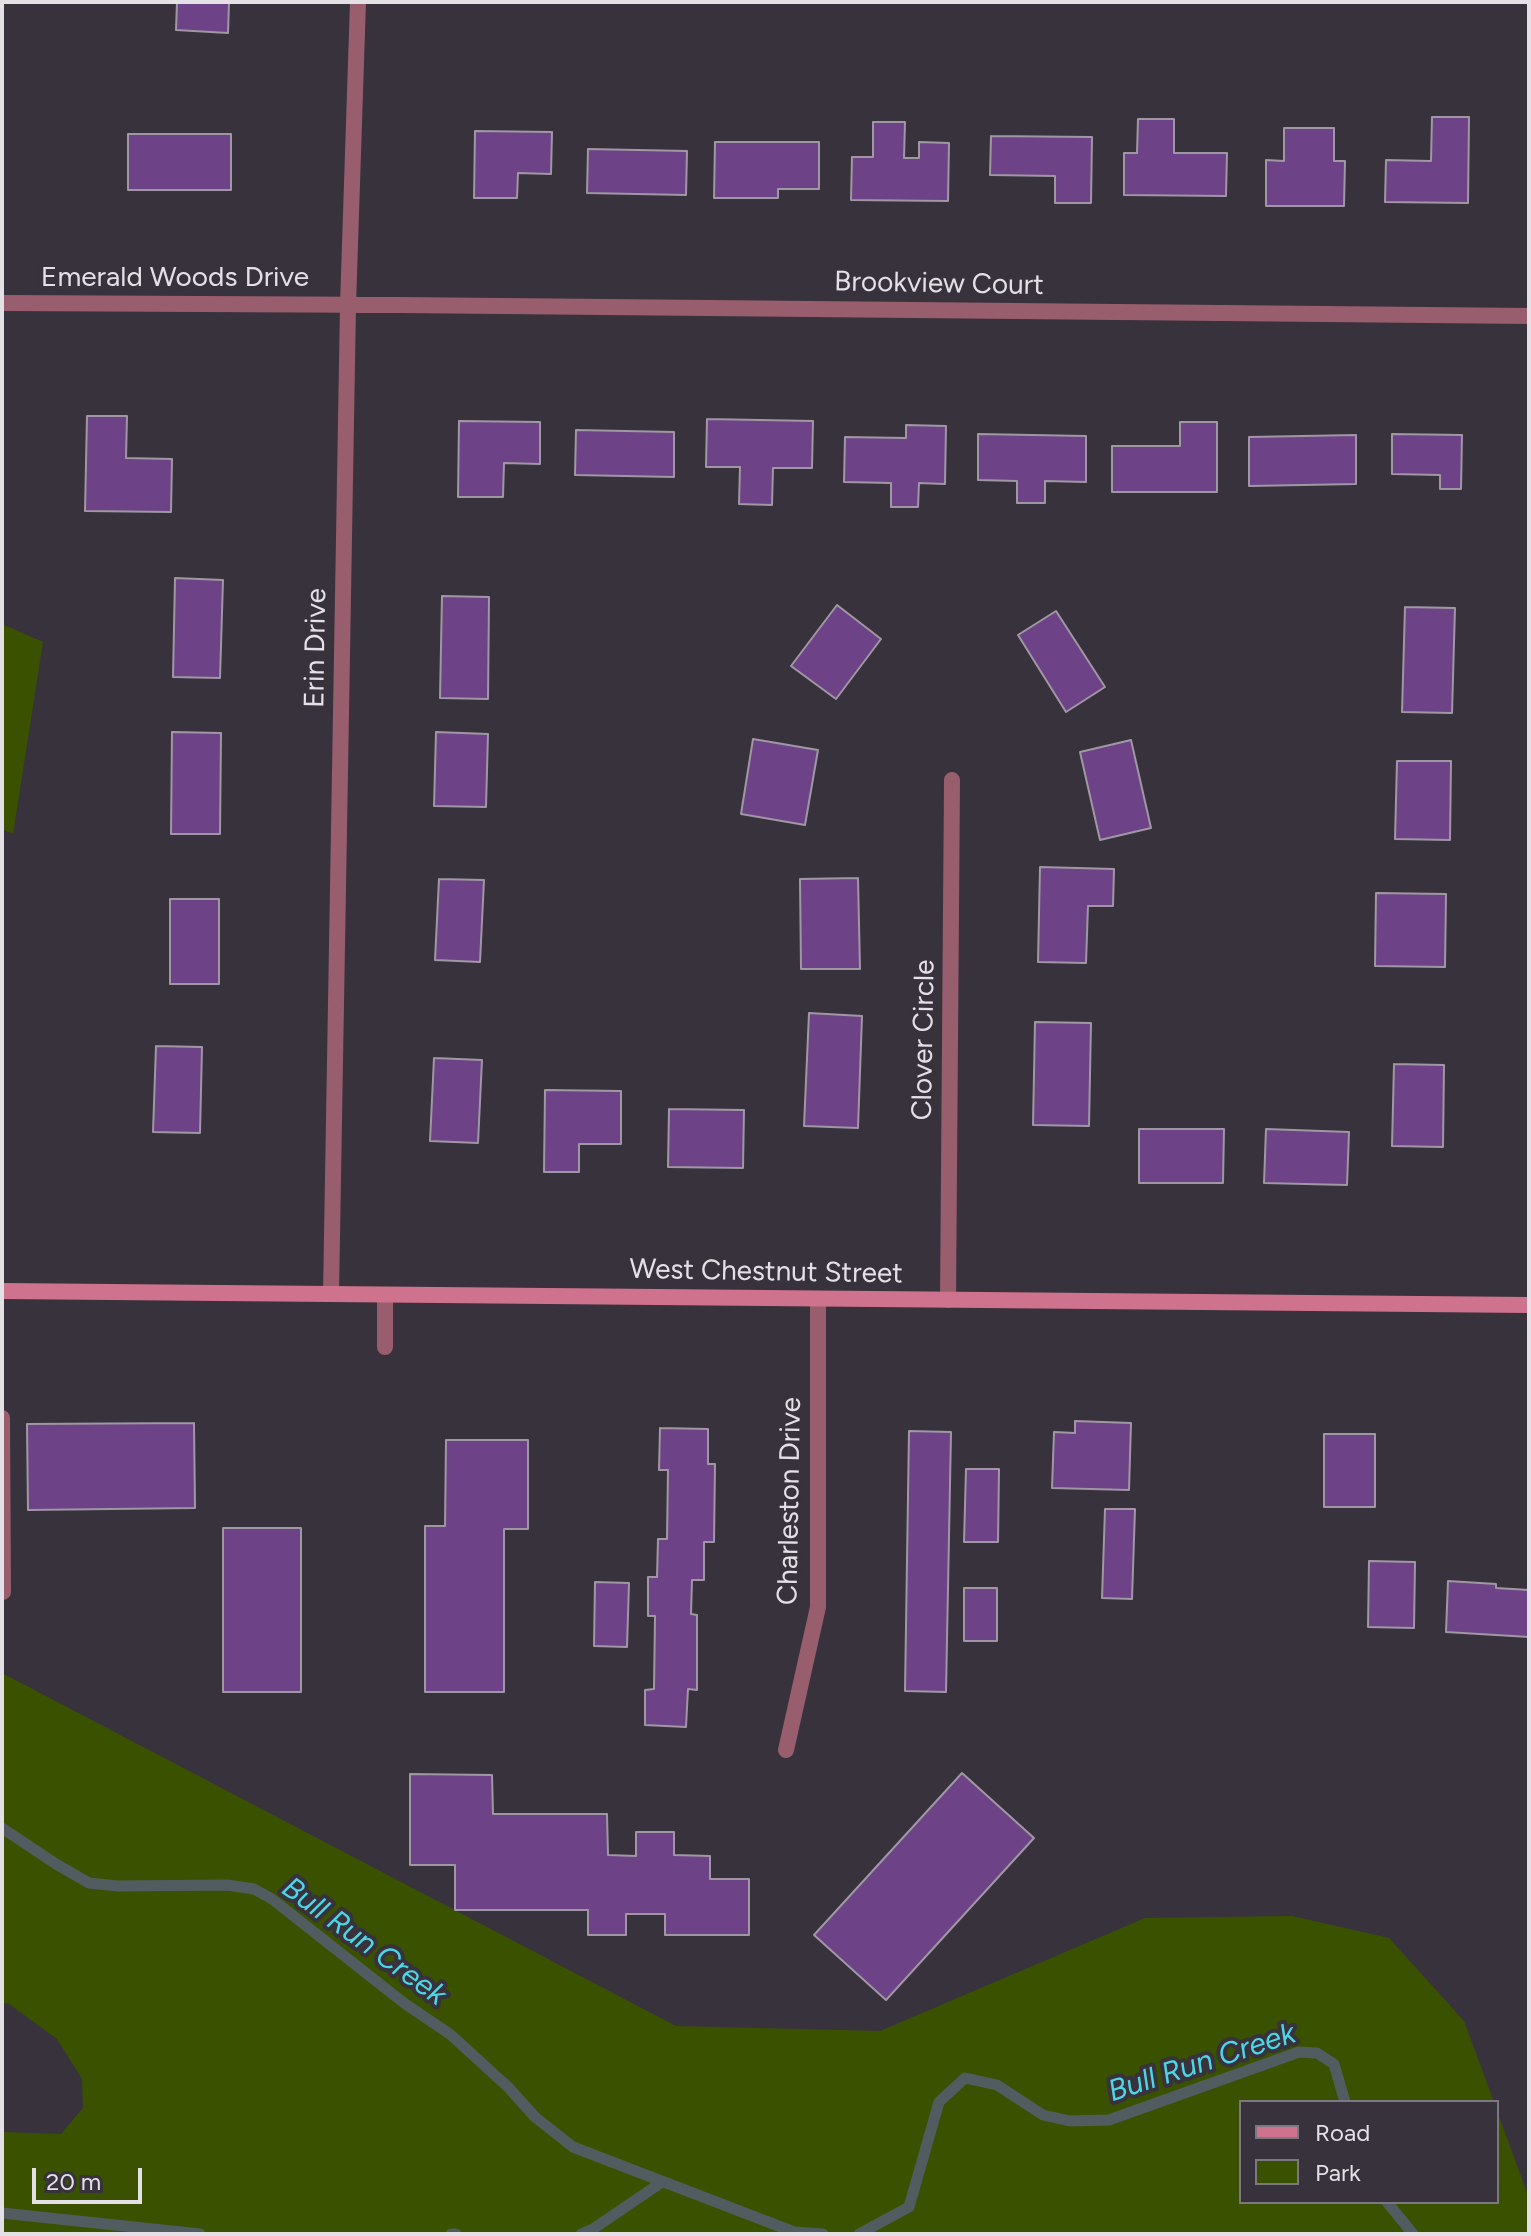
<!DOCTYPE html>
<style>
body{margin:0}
#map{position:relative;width:1531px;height:2236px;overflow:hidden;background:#38323c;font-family:Figtree,sans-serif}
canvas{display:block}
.frame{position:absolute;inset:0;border:4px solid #e3e0e6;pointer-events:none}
.legend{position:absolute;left:1239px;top:2100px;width:260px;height:104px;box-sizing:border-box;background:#38323c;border:2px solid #7c7880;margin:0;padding:10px 14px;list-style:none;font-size:24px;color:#e3e0e6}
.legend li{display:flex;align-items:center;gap:16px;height:40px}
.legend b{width:40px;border:2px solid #7c7880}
.scale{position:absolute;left:32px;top:2168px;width:110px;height:36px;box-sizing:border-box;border:4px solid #e3e0e6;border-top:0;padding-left:10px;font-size:24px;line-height:28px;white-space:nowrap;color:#e3e0e6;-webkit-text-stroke:6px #38323c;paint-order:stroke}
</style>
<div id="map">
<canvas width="1531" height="2236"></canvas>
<div class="frame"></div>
<ul class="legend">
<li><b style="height:10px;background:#cf728d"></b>Road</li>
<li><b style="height:22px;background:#3a5200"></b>Park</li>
</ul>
<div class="scale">20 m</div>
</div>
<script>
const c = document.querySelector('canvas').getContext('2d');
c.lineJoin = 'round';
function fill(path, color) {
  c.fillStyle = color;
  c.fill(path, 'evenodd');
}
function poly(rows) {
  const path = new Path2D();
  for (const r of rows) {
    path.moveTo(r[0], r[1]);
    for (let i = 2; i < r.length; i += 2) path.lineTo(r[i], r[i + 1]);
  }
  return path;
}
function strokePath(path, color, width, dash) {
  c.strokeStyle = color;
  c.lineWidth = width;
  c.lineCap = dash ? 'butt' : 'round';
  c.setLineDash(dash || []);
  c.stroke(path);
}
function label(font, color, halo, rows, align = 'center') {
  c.font = font + ' Figtree,sans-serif';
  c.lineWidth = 8;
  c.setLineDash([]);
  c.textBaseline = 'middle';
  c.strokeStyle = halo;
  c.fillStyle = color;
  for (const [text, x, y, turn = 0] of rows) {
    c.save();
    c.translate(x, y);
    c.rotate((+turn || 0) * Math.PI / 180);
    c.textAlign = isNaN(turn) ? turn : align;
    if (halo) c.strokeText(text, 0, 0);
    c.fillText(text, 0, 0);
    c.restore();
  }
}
const green = poly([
 [2,624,43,642,13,834,2,829],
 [2,1673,676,2026,880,2031,1145,1918,1292,1916,1389,1938,1464,2021,1494,2102,1241,2102,1241,2202,1497,2202,1497,2111,1529,2198,1529,2234,2,2234,2,2132,61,2134,83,2108,82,2079,57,2039,9,2004,2,2003]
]);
const stream = poly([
 [2,1828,56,1864,89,1883,118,1886,227,1885,254,1889,272,1899,404,2003,451,2035,508,2087,535,2117,573,2147,794,2232,823,2234],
 [1387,2202,1413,2234],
 [2,2213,200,2234],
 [451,2234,456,2234],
 [581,2234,593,2229,662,2182],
 [859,2234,909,2207,939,2102,965,2078,997,2085,1043,2115,1070,2121,1109,2120,1299,2052,1317,2053,1334,2064,1345,2102]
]);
const building = poly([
 [177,2,229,2,228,33,176,30,177,2],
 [1432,117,1469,117,1468,203,1385,202,1386,160,1431,161,1432,117],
 [1138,119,1174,119,1174,153,1227,153,1226,196,1124,195,1124,153,1137,153,1138,119],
 [873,122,905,122,904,158,919,158,919,142,949,143,948,201,851,200,852,157,873,157,873,122],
 [1284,128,1334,128,1334,161,1345,161,1344,206,1266,206,1266,160,1284,161,1284,128],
 [475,131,552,132,551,174,518,173,517,198,474,198,475,131],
 [128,134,231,134,231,190,128,190,128,134],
 [991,136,1092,137,1091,203,1055,203,1055,176,990,175,991,136],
 [715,142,819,142,819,189,778,189,778,198,714,198,715,142],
 [588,149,687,151,686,195,587,193,588,149],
 [87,416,127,416,126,458,172,459,171,512,85,511,87,416],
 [707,419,813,421,812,468,773,468,772,505,739,504,740,467,706,467,707,419],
 [459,421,540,422,540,464,504,463,503,497,458,497,459,421],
 [1180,422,1217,422,1217,492,1112,492,1112,446,1180,446,1180,422],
 [906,425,946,426,945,484,919,483,918,507,891,507,891,483,844,482,845,437,906,438,906,425],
 [576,430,674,432,674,477,575,475,576,430],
 [978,434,1086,436,1086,482,1045,481,1045,503,1017,503,1017,481,978,480,978,434],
 [1392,434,1462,435,1461,489,1440,489,1440,475,1392,474,1392,434],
 [1356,435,1356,484,1249,486,1249,437,1356,435],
 [175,578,223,580,220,678,173,677,175,578],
 [442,596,489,597,488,699,440,698,442,596],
 [837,605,881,639,836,699,791,666,837,605],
 [1405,607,1455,608,1452,713,1402,712,1405,607],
 [1056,611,1105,687,1066,712,1018,635,1056,611],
 [172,732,221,733,220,834,171,834,172,732],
 [436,732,488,734,486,807,434,806,436,732],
 [753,739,818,750,805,825,741,814,753,739],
 [1131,740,1151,828,1100,840,1080,752,1131,740],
 [1397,761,1451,761,1450,840,1395,839,1397,761],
 [1040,867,1114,869,1113,906,1088,906,1086,963,1038,962,1040,867],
 [858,878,860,969,801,969,800,879,858,878],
 [439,879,484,880,480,962,435,960,439,879],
 [1376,893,1446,894,1445,967,1375,966,1376,893],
 [170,899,219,899,219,984,170,984,170,899],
 [809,1013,862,1016,858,1128,804,1126,809,1013],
 [1035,1022,1091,1023,1089,1126,1033,1125,1035,1022],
 [156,1046,202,1047,200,1133,153,1132,156,1046],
 [434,1058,482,1060,478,1143,430,1141,434,1058],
 [1394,1064,1444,1065,1443,1147,1392,1146,1394,1064],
 [545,1090,621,1091,621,1144,579,1144,579,1172,544,1172,545,1090],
 [669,1109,744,1110,743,1168,668,1167,669,1109],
 [1139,1129,1224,1129,1223,1183,1139,1183,1139,1129],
 [1266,1129,1349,1132,1347,1185,1264,1183,1266,1129],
 [1075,1421,1131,1423,1129,1490,1052,1488,1054,1432,1075,1433,1075,1421],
 [194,1423,195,1508,28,1510,27,1424,194,1423],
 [660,1428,708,1429,708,1464,715,1464,714,1542,704,1542,704,1580,692,1580,691,1614,697,1615,697,1690,688,1689,686,1727,645,1725,645,1690,654,1689,655,1616,648,1616,648,1577,657,1577,658,1539,667,1539,668,1470,659,1470,660,1428],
 [909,1431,951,1432,946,1692,905,1691,909,1431],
 [1324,1434,1375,1434,1375,1507,1324,1507,1324,1434],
 [446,1440,528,1440,528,1529,504,1529,504,1692,425,1692,425,1526,445,1526,446,1440],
 [966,1469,999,1469,998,1542,964,1542,966,1469],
 [1105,1509,1135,1509,1132,1599,1102,1598,1105,1509],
 [223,1528,301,1528,301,1692,223,1692,223,1528],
 [1369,1561,1415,1562,1414,1628,1368,1627,1369,1561],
 [1448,1581,1496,1584,1496,1588,1529,1590,1529,1637,1446,1632,1448,1581],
 [595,1582,629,1583,627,1647,594,1646,595,1582],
 [964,1588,997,1588,997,1641,964,1641,964,1588],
 [962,1773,1034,1838,886,2000,814,1935,962,1773],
 [410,1774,492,1775,493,1814,607,1814,608,1855,636,1856,636,1832,674,1832,674,1855,710,1856,710,1879,749,1879,749,1935,665,1935,665,1914,626,1914,626,1935,588,1935,588,1910,455,1910,455,1865,410,1865,410,1774]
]);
const lane = poly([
 [385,1295,385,1347],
 [2,1418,3,1592]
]);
const street = poly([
 [2,303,400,305,1529,316],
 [331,1294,348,305,358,2],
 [948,1300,952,780],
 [786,1750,818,1607,818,1299]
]);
const secondary = poly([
 [2,1291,1529,1305]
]);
const streetNames = [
 ["Emerald Woods Drive",175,278],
 ["Brookview Court",939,284,1],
 ["Erin Drive",316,648,-89],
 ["Clover Circle",924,1040,-89],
 ["West Chestnut Street",766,1272,1],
 ["Charleston Drive",790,1501,-89]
];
const waterNames = [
 ["Bull Run Creek",364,1942,36],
 ["Bull Run Creek",1202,2063,-18]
];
fill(green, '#3a5200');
strokePath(stream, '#515c60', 11);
fill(building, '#6d4286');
strokePath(building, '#9f98a4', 2);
strokePath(lane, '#985e6e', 16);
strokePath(street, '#985e6e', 16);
strokePath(secondary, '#cf728d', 16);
label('28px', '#e3e0e6', '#38323c', streetNames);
label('italic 30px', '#4ed6e6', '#38323c', waterNames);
</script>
